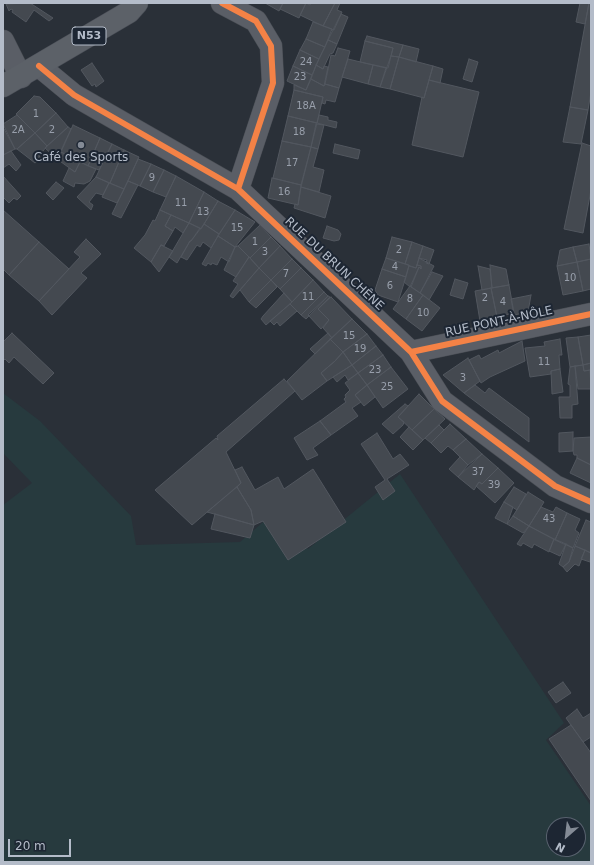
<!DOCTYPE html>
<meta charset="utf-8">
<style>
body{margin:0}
#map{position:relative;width:594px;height:865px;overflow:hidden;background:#2a3038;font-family:"DejaVu Sans",sans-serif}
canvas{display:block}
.frame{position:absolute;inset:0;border:4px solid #b4bcc9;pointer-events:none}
.north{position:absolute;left:546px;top:817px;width:40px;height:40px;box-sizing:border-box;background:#1d2633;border:1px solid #59626f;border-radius:50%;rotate:208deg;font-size:11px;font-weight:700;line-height:16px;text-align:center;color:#b4bcc9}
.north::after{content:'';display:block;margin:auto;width:14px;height:18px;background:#848b96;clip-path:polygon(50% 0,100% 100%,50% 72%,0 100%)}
.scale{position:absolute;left:8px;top:839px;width:63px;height:18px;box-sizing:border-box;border:2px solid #b4bcc9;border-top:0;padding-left:5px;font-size:12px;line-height:14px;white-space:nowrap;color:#b4bcc9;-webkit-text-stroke:3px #1d2633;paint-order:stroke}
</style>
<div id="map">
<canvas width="594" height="865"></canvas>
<div class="frame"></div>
<div class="north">N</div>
<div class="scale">20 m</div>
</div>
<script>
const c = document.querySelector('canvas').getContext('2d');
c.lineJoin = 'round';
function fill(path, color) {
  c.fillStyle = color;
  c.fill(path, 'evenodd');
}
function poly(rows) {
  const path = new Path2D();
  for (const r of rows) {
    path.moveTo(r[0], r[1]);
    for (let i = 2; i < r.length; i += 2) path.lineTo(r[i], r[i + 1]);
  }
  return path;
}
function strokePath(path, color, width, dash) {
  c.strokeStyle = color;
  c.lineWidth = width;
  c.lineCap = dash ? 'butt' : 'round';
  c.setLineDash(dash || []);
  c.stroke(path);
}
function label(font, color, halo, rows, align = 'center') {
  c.font = font + ' "DejaVu Sans",sans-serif';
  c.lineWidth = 4;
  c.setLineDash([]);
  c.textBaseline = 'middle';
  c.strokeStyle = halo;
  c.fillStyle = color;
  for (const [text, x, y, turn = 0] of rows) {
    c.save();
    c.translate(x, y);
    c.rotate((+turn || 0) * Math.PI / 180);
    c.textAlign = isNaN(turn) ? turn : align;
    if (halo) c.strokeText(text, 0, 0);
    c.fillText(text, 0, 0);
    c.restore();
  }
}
const green = poly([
 [3,393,40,421,131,516,136,545,240,542,269,517,308,549,400,474,564,723,546,740,591,806,591,862,3,862,3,505,32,483,3,453],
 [554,825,578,825,578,849,554,849]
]);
const building = poly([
 [30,3,53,18,49,21,34,10,26,22,12,12,13,10,11,9,9,11,6,4,30,3],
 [265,3,283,3,279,11,265,3],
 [283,3,306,3,299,18,280,9,283,3],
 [306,3,310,5,311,3,335,3,323,26,300,15,306,3],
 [335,3,340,3,337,10,342,12,334,30,323,26,335,3],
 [580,3,589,3,585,24,576,22,580,3],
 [589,3,591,3,591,92,588,110,570,107,589,3],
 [341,14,348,17,337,44,328,40,341,14],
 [313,22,332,29,325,47,306,39,313,22],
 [367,36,403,45,399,57,391,56,393,48,365,41,367,36],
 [306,39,325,47,319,59,300,50,306,39],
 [328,40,337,44,333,53,330,54,323,69,316,65,328,40],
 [365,41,393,48,388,68,360,62,365,41],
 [403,45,419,49,416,62,399,57,403,45],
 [338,48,350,51,339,88,325,84,331,55,335,56,338,48],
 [300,50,319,59,312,75,293,66,300,50],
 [391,56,399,57,390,89,380,87,391,56],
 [399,57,433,66,424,98,390,89,399,57],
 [348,59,373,65,368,84,342,77,348,59],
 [469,59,478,62,472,82,463,79,469,59],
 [92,63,104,81,96,87,95,84,92,86,81,70,92,63],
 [316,65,323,69,324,66,328,67,324,86,311,79,316,65],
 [373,65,386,68,380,87,368,84,373,65],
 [293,66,312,75,306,90,287,81,293,66],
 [433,66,443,69,440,83,429,80,433,66],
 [311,79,324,86,325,84,339,88,335,102,326,100,325,104,322,103,323,97,294,90,294,85,306,90,311,79],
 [429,80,479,92,463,157,412,145,422,97,424,98,429,80],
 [294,90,323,97,317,123,288,116,294,90],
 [34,96,40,97,56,113,35,133,16,114,34,96],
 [570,107,588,110,581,144,563,142,570,107],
 [56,113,68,127,47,146,35,133,56,113],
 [17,115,35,133,17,149,15,149,3,124,17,115],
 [319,115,328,117,328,120,337,122,336,128,317,123,319,115],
 [288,116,317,123,311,147,282,141,288,116],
 [316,124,324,125,318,149,311,147,316,124],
 [73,125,100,138,88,166,61,152,73,125],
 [3,127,15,149,3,155,3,127],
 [68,127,71,129,57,159,45,148,68,127],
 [35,133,47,146,39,156,41,158,35,163,17,149,35,133],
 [100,138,112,144,99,170,88,166,100,138],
 [282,141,311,147,301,185,273,178,282,141],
 [582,143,591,146,591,190,583,233,564,229,582,143],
 [112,144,124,150,110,183,96,177,112,144],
 [335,144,360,150,358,159,333,153,335,144],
 [311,147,318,149,313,167,324,170,319,192,301,187,311,147],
 [124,150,139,157,124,189,110,183,124,150],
 [11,151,21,165,16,171,9,164,3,168,3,155,11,151],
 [61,152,80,162,75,172,57,159,61,152],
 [138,159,151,164,140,186,128,181,138,159],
 [80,162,96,169,90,181,84,184,75,183,74,187,63,181,69,168,75,172,80,162],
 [151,164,164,170,153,192,140,186,151,164],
 [164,170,176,176,166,197,153,192,164,170],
 [3,176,21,196,17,200,14,198,9,203,3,197,3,176],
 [176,176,204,192,189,223,160,210,176,176],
 [96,177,109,183,103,195,96,193,89,202,93,205,91,210,77,197,96,177],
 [272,178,301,185,298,205,268,198,272,178],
 [128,181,138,185,121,218,112,214,128,181],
 [56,182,64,188,53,200,46,193,56,182],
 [109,183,124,189,117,203,102,197,109,183],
 [301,187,331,196,325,218,294,208,295,204,298,205,301,187],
 [204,192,218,201,201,229,189,223,204,192],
 [218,201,235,210,219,234,204,224,218,201],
 [3,210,39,242,9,275,3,269,3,210],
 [160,210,171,215,165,226,173,231,164,246,161,245,151,262,134,248,145,235,153,220,155,221,160,210],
 [235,210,255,222,235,247,218,236,235,210],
 [171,215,189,223,183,233,175,227,173,231,165,226,171,215],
 [189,223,200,228,191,241,190,241,177,263,169,257,189,223],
 [204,224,219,234,211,248,203,242,200,247,197,245,187,260,181,257,190,241,191,241,204,224],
 [260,225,271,237,250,258,238,246,260,225],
 [327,226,338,230,341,234,339,240,334,241,323,238,327,226],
 [218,236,235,247,229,262,221,257,217,265,212,263,211,265,208,263,206,266,202,264,218,236],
 [271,237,280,246,259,268,250,258,271,237],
 [392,237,412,242,405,264,386,258,392,237],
 [86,239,101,254,81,273,87,278,52,315,39,301,80,257,74,252,86,239],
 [39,242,69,269,39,301,9,275,39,242],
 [412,242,423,246,416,268,405,264,412,242],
 [589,244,591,259,577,262,573,247,589,244],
 [161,245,173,251,159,272,151,262,161,245],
 [238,246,249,257,236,277,224,270,235,247,238,246],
 [280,246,292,259,271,280,259,268,280,246],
 [423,246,434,250,429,264,426,263,427,260,419,258,423,246],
 [573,247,577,262,557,266,560,250,573,247],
 [249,257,259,268,233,298,230,296,238,284,233,281,249,257],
 [386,258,409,265,406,277,382,269,386,258],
 [419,258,434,266,420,293,411,287,419,267,421,269,421,266,417,265,419,258],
 [292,259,301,268,280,289,271,280,292,259],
 [591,259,591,289,583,291,577,262,591,259],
 [577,262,583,291,563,295,557,266,577,262],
 [417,265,421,266,421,269,419,267,410,287,404,282,409,266,416,268,417,265],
 [490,265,506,269,509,285,492,288,490,265],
 [478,266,490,269,492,288,482,290,478,266],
 [259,268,271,280,249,302,240,290,259,268],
 [301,268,313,280,292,302,280,289,301,268],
 [382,269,406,277,398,302,378,295,375,290,382,269],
 [432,272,443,276,429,300,420,293,432,272],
 [455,279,468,283,463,299,450,295,455,279],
 [271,280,277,287,256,308,249,302,271,280],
 [313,280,324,292,301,315,290,304,313,280],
 [509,285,514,313,497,317,491,288,509,285],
 [410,286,423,295,406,319,393,309,410,286],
 [491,288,497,317,480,321,475,291,491,288],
 [324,292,328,296,306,319,301,315,324,292],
 [284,293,292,302,266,325,261,319,263,316,284,293],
 [423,295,440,308,422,331,406,319,423,295],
 [531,295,528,312,514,315,511,299,531,295],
 [328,296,330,297,318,309,329,320,321,329,308,315,328,296],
 [331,297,352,319,332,338,323,328,329,320,318,309,331,297],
 [290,304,297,311,280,326,277,322,274,325,270,321,290,304],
 [352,319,367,334,343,352,330,339,352,319],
 [12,333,54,373,43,384,14,357,9,363,5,359,3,361,3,342,12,333],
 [328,333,332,338,315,354,310,349,328,333],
 [367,334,376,346,352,365,343,352,367,334],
 [591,335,591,363,583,365,578,337,591,335],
 [578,337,583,365,570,367,566,338,578,337],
 [330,339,343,352,335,361,321,373,327,381,302,400,287,381,330,339],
 [560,339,562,355,559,355,560,369,551,371,551,374,530,377,525,348,545,346,544,342,560,339],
 [522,341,525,361,490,377,481,383,469,360,479,355,481,359,498,350,499,353,522,341],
 [376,346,383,355,358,373,352,365,376,346],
 [343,352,352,365,327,381,321,373,335,361,343,352],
 [383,355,391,367,367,385,358,373,383,355],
 [468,358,480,381,464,393,443,375,468,358],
 [591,363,591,370,584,371,583,365,591,363],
 [352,365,358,373,348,380,345,375,337,382,333,377,352,365],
 [583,365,584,371,590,370,591,389,578,389,575,366,583,365],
 [575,366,578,404,572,405,572,418,560,418,559,397,570,397,570,385,568,384,570,367,575,366],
 [391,367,408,389,383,408,367,385,391,367],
 [560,369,563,392,552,394,551,371,560,369],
 [358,373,367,385,355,395,361,402,352,408,358,416,331,435,320,421,346,402,344,399,346,397,345,395,350,390,345,383,358,373],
 [284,379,295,391,226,452,241,483,192,525,155,490,216,438,218,440,217,436,284,379],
 [367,385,375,397,364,406,355,395,367,385],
 [475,385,485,393,489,388,529,418,529,442,464,393,475,385],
 [419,394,434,409,412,430,398,417,419,394],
 [405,404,408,406,398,417,404,422,403,425,393,434,382,424,405,404],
 [434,409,445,419,423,440,412,430,434,409],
 [320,421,331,435,313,448,318,455,307,460,294,438,320,421],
 [450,424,466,439,453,450,448,446,441,453,431,443,450,424],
 [439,425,444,430,431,443,425,438,439,425],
 [409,427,423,440,413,450,400,437,409,427],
 [573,432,573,451,559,452,559,433,573,432],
 [377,433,393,459,400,454,409,465,387,479,395,491,383,500,375,487,385,480,361,444,377,433],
 [591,437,591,465,577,458,577,455,574,455,573,451,574,438,591,437],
 [466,439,482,454,468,465,453,450,466,439],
 [482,454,498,468,482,484,479,482,474,490,458,477,482,454],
 [460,457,468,465,458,477,449,469,460,457],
 [577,458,591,465,591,483,570,473,577,458],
 [242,467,255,490,278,477,284,489,313,469,346,522,288,560,263,521,254,525,251,510,237,487,241,483,235,470,242,467],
 [498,468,514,483,495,503,476,486,479,482,482,484,498,468],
 [237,487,251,510,254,525,207,512,237,487],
 [514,487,526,494,517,510,504,502,514,487],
 [528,492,544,502,529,526,513,516,528,492],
 [504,502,513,507,507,524,495,518,504,502],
 [541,507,553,512,556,507,567,513,555,540,529,526,541,507],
 [567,513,580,519,575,530,579,533,573,548,555,540,567,513],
 [215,514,254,525,250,538,211,529,215,514],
 [513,516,529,526,523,533,507,524,513,516],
 [586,520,591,522,591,553,575,546,586,520],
 [529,526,554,539,549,552,534,544,532,548,523,543,521,546,517,544,529,526],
 [554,539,566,544,560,556,549,551,554,539],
 [566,544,573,548,569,562,563,567,559,564,566,544],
 [575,546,585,550,579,566,575,564,567,572,563,567,569,562,575,546],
 [585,550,591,553,590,562,581,559,585,550],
 [563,682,571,693,556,703,548,692,563,682],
 [577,709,583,718,591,713,591,737,583,742,566,718,577,709],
 [571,725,591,753,591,801,549,739,571,725]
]);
const minor = poly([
 [222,3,256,21,271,46,273,83,238,189],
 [3,41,21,77],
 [39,66,74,95,238,189,411,352,442,401,555,486,591,502],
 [411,352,591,314]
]);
const major = poly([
 [3,86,129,12,137,3]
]);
const cycleway = poly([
 [222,3,256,21,271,46,273,83,238,189],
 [39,66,74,95,238,189,411,352,442,401,555,486,591,502],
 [411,352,591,314]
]);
const markers = [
 [81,145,4,"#848b96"]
];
const numberNames = [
 ["24",306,62],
 ["23",300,77],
 ["18A",306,106],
 ["1",36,114],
 ["2A",18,130],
 ["2",52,130],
 ["18",299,132],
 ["17",292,163],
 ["9",152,178],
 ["16",284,192],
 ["11",181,203],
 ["13",203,212],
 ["15",237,228],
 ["1",255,242],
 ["2",399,250],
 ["3",265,252],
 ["4",395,267],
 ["7",286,274],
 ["10",570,278],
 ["6",390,286],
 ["11",308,297],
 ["2",485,298],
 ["8",410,299],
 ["4",503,302],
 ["10",423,313],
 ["15",349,336],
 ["19",360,349],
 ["11",544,362],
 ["23",375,370],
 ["3",463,378],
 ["25",387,387],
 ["37",478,472],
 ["39",494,485],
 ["43",549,519]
];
const shields = [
 [89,36,34]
];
const shieldNames = [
 ["N53",89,36]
];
const poiNames = [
 ["Café des Sports",81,158]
];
const streetNames = [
 ["RUE DU BRUN CHÊNE",334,264,43],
 ["RUE PONT-À-NÔLE",499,322,-12]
];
fill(green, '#273a3e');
fill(building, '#444950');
strokePath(building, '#52575f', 1);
strokePath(minor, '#484c53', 23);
strokePath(major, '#484c55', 23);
strokePath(minor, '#5a5e66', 22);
strokePath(major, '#5c6168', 22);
strokePath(cycleway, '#f48246', 6);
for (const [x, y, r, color] of markers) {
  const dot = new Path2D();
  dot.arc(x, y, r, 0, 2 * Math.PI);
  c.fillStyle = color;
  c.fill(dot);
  strokePath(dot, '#1d2633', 1.5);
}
label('10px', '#989fab', null, numberNames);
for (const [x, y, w] of shields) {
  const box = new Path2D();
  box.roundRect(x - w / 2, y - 9, w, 18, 3);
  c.fillStyle = '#1d2633';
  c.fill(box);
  strokePath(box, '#b4bcc9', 1);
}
label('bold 11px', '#b4bcc9', null, shieldNames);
label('12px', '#b4bcc9', '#1d2633', poiNames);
label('12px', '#b4bcc9', '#1d2633', streetNames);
</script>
